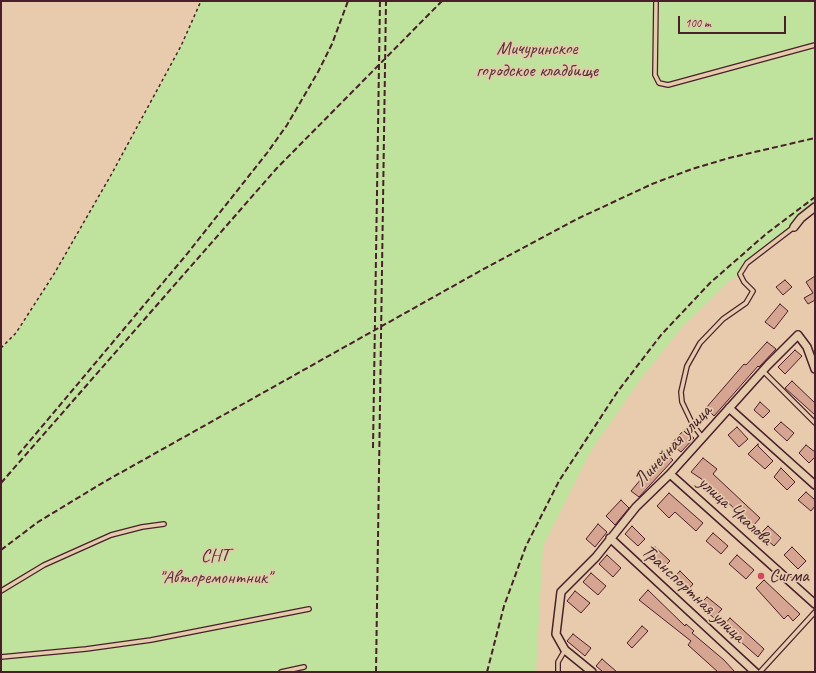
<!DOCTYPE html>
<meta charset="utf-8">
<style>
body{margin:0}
#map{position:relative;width:816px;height:673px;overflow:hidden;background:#e8caac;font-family:Caveat,sans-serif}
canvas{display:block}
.frame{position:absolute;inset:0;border:2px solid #4a1f2b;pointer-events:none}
.scale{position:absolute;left:678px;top:16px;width:108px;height:18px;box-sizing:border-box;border:2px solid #4a1f2b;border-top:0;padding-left:5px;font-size:12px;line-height:14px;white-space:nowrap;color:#4a1f2b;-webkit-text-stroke:3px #e4cbac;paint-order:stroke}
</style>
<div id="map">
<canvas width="816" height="673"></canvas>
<div class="frame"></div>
<div class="scale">100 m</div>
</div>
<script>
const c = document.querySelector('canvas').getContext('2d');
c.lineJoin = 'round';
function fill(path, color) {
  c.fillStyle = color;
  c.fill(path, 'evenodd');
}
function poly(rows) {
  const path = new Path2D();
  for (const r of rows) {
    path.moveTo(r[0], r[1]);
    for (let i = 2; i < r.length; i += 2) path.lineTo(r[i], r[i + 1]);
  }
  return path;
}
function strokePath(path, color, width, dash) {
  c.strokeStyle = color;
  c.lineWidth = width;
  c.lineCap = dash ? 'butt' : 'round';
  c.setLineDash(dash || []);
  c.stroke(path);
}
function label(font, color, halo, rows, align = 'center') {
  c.font = font + ' Caveat,sans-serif';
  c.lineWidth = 3.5;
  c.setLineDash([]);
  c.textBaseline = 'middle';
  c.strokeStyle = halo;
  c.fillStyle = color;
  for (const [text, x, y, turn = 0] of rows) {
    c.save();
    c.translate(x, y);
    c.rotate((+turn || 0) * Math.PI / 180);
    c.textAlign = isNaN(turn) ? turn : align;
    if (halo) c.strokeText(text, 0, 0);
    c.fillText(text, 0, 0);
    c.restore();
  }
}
const green = poly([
 [201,1,815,1,815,207,794,227,747,263,740,274,728,282,683,326,640,380,591,451,543,546,536,672,1,672,1,348,16,333,54,274,111,175,181,46]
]);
const building = poly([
 [815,276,815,300,808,304,804,298,813,293,806,282,815,276],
 [785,280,792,287,783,295,776,287,785,280],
 [780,304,788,311,774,329,765,322,780,304],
 [767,342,776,349,759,367,758,366,714,416,706,408,744,364,746,365,767,342],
 [795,350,802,356,785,374,778,367,795,350],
 [792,381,815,403,815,415,785,388,792,381],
 [760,402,770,411,763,418,754,410,760,402],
 [781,422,794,433,787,441,774,429,781,422],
 [737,427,748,439,739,447,728,435,737,427],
 [684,430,694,438,681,452,671,444,684,430],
 [758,444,758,446,773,461,765,469,748,454,758,444],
 [806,445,815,452,815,457,809,463,799,453,806,445],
 [664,452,673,460,639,497,631,491,664,452],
 [703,458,717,469,713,474,760,518,753,526,706,482,691,472,703,458],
 [781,468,795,482,787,490,774,477,781,468],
 [806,492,815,500,815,506,811,511,798,500,806,492],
 [669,493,703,523,696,531,675,512,669,518,657,506,669,493],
 [621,500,629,508,615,525,606,516,621,500],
 [598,524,607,532,595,547,586,539,598,524],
 [632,526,645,539,638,546,625,534,632,526],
 [768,526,781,538,774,546,760,534,768,526],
 [713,533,728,546,721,554,706,541,713,533],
 [655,547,670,561,661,570,646,555,655,547],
 [792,547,806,561,798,569,784,555,792,547],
 [607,555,621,568,613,577,599,564,607,555],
 [737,555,754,570,746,579,729,564,737,555],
 [680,571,693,584,686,592,672,580,680,571],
 [591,573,606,586,598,595,583,582,591,573],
 [764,580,800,614,793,621,788,615,784,619,756,588,764,580],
 [648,590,685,626,686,624,694,631,692,633,724,660,735,672,718,672,688,645,691,641,639,600,648,590],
 [575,591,590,603,581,613,567,601,575,591],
 [707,597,722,609,714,618,699,605,707,597],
 [730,618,764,649,758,657,723,626,730,618],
 [642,626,648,631,632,648,627,643,642,626],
 [573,634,591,648,585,656,567,641,573,634],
 [602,659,617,672,603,672,596,666,602,659]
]);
const path = poly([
 [1,348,16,333,54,274,111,175,181,46,201,1]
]);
const service = poly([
 [656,1,655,75,659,83,668,85,815,45],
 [763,371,815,423],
 [703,438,693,425,682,402,681,392,687,366,700,343,723,319,746,303,753,291,744,282,740,274,747,263,794,227],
 [1,591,44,565,111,535,142,527,164,524],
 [1,657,86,649,151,640,309,609],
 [281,672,304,667],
 [558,672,558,662,565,650],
 [760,672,815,612]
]);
const minor = poly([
 [794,227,801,218,815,207],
 [729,408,815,485],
 [670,474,815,604],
 [610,538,755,672],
 [592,672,565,650,556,634,561,592,596,557,636,507,670,474,768,365,798,335,807,347,815,369]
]);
const rail = poly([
 [373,448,380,1],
 [18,455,187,254,267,153,287,125,318,72,332,44,348,1],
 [1,483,277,168,442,1],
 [1,550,38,522,104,482,480,271,577,219,652,184,692,169,729,158,815,138],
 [376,672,386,1],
 [487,672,504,606,526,546,559,481,618,391,661,335,710,283,766,234,815,197]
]);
const markers = [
 [761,576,4,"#d1495b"]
];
const parkNames = [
 ["Мичуринское",537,49],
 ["городское кладбище",537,71],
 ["СНТ",215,556],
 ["\"Авторемонтник\"",215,578]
];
const streetNames = [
 ["Линейная улица",673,446,-47],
 ["улица Чкалова",735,511,42],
 ["Транспортная улица",693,594,43]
];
const poiNames = [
 ["Сигма",769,576]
];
fill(green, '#bfe29c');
fill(building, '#d6a591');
strokePath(building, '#4a1f2b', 1);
strokePath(service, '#4a1f2b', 6);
strokePath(minor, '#4a1f2b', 10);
strokePath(path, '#4a1f2b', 1.5, [3, 3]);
strokePath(service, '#e4cbac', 3.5);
strokePath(minor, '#e4cbac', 7);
strokePath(rail, '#4a1f2b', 2, [6, 3]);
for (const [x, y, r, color] of markers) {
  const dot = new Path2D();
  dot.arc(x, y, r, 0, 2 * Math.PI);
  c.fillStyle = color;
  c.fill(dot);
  strokePath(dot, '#e4cbac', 1.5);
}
label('19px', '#563236', '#e4cbac', parkNames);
label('19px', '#4a1f2b', '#e4cbac', streetNames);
label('19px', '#4a1f2b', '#e4cbac', poiNames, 'left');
</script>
